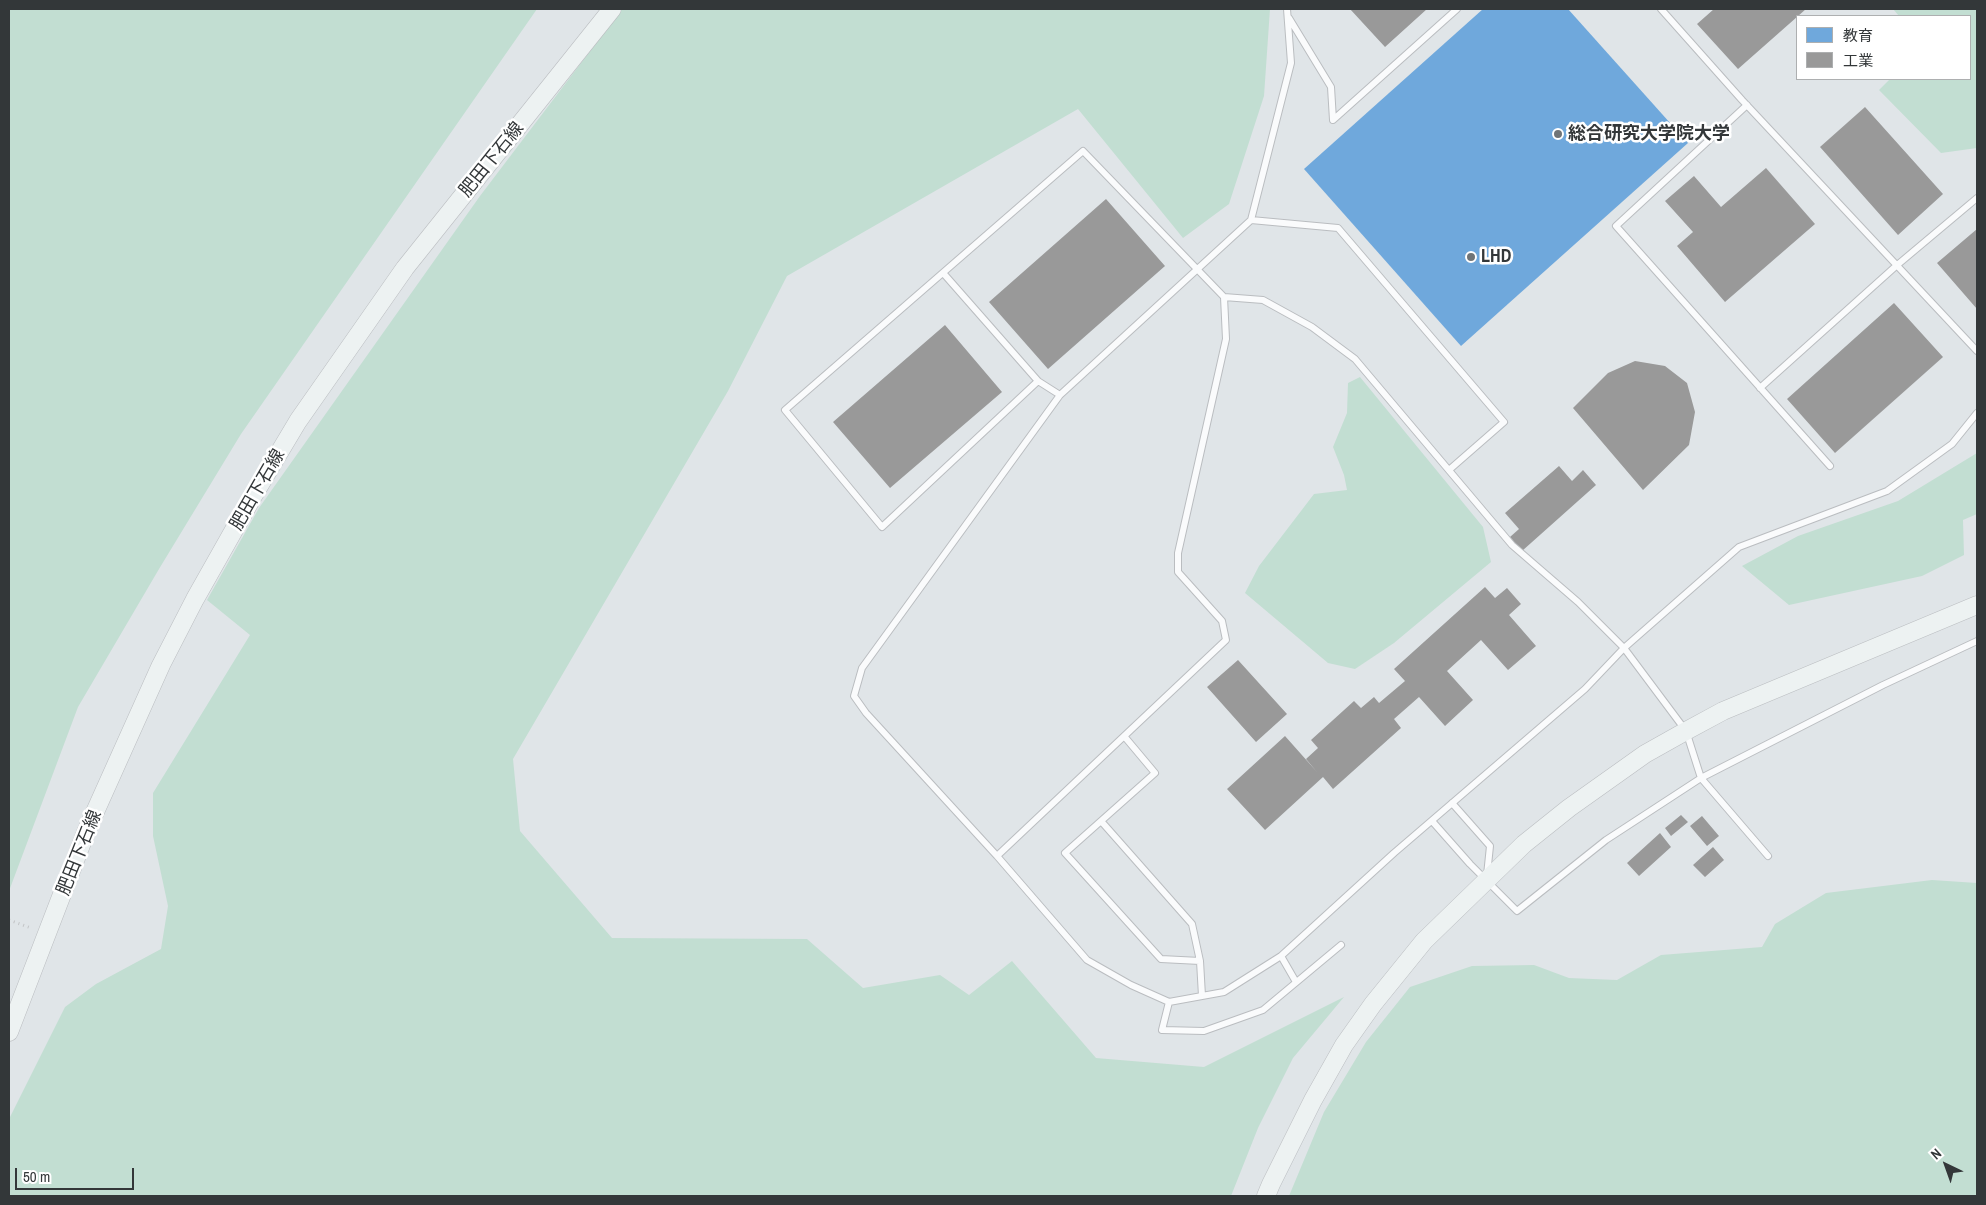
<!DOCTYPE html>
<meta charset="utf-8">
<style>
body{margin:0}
#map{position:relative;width:1986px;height:1205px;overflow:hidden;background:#e0e5e8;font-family:"Archivo Narrow","Noto Sans JP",sans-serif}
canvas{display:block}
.frame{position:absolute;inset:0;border:10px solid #333739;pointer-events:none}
.legend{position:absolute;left:1796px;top:15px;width:175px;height:65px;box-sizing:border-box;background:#fff;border:1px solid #adafb0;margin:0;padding:6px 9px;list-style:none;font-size:15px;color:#333739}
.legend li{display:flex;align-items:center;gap:10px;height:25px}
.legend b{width:25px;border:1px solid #adafb0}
.north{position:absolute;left:1921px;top:1140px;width:50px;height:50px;-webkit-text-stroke:4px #fff;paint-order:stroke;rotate:318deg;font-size:14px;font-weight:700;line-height:20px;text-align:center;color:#333739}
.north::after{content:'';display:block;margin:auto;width:18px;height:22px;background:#333739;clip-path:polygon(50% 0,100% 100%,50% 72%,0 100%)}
.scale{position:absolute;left:15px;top:1168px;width:119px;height:22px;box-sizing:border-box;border:2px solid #333739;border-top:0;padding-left:6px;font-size:15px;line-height:18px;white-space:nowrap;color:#333739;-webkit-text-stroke:4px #fff;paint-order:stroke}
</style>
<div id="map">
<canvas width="1986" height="1205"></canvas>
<div class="frame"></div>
<ul class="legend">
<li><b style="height:14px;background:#6fa8dc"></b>教育</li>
<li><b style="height:14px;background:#999"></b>工業</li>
</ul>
<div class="north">N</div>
<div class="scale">50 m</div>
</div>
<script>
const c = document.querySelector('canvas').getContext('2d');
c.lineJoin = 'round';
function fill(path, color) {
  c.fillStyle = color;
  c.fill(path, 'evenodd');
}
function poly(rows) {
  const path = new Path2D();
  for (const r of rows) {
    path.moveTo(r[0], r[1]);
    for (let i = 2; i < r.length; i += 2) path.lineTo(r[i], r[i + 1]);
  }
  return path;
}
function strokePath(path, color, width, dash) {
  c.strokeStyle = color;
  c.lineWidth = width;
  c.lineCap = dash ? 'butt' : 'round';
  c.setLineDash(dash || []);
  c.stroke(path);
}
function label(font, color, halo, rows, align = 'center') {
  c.font = font + ' "Archivo Narrow","Noto Sans JP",sans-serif';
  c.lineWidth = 5;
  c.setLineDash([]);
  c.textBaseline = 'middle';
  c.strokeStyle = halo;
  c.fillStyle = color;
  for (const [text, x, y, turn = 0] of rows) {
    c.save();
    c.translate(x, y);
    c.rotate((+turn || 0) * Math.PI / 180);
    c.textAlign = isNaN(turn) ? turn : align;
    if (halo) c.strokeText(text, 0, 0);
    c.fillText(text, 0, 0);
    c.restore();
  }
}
const green = poly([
 [9,9,537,9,241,434,159,569,78,707,9,891],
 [622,9,1270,9,1264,96,1229,204,1183,238,1078,109,787,276,728,391,513,759,520,831,612,938,807,939,863,988,940,975,969,995,1012,961,1096,1058,1204,1067,1344,997,1293,1058,1258,1128,1231,1196,9,1196,9,1119,65,1007,96,984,161,949,168,906,153,836,153,793,250,635,207,600,259,508,480,196],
 [1893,9,1977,9,1977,148,1941,153,1879,90,1890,79,1970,79,1970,16,1899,16],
 [1360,377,1483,527,1491,562,1394,643,1355,669,1328,663,1245,593,1259,566,1314,494,1347,490,1344,475,1333,447,1347,413,1348,383],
 [1977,453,1977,514,1963,520,1964,555,1922,576,1789,605,1742,566,1798,536,1898,501],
 [1932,880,1977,883,1977,1196,1289,1196,1324,1112,1366,1042,1410,987,1472,966,1534,965,1569,978,1617,980,1661,955,1762,947,1775,924,1826,893]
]);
const schools = poly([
 [1483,9,1568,9,1688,143,1461,346,1304,169]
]);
const industry = poly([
 [1350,9,1427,9,1385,47],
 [1714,9,1806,9,1738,69,1697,24],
 [1865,107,1943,194,1898,235,1820,147],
 [1766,168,1815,224,1725,302,1677,246,1693,232,1665,201,1694,176,1721,207],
 [1106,199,1165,266,1048,369,989,302],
 [1977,229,1977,309,1937,263],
 [1894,303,1943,357,1835,453,1787,399],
 [945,325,1002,392,890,488,833,422],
 [1635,361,1665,366,1687,383,1695,412,1689,445,1643,490,1573,408,1608,373],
 [1559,466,1572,481,1583,470,1596,485,1522,551,1510,537,1519,529,1505,513],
 [1485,587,1495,598,1507,588,1521,604,1509,615,1536,646,1508,670,1481,640,1447,671,1473,700,1445,726,1419,697,1394,719,1401,728,1333,789,1323,777,1265,830,1227,789,1285,736,1317,772,1306,759,1318,748,1311,740,1354,701,1361,708,1374,697,1379,703,1405,681,1394,669],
 [1238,660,1287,714,1256,742,1207,687],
 [1681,815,1688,822,1671,836,1665,828],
 [1702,816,1719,836,1707,846,1690,826],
 [1660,833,1671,847,1639,876,1627,863],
 [1713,847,1724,860,1705,877,1693,865]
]);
const path = poly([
 [9,920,31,928]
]);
const lane = poly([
 [1287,9,1291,63,1251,220,1060,395,862,668,854,696,866,713,997,856,1087,960,1131,985,1169,1002,1224,992,1281,956,1394,853,1585,689,1624,648,1739,547,1887,491,1952,444,1977,413],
 [1661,9,1742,100,1977,351],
 [1289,18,1331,87,1333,120,1457,9],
 [1747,105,1616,226,1830,466],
 [1251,220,1338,228,1504,422,1449,470],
 [944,274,1038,381,1060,395],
 [1038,381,882,527,785,410,1083,151,1224,297,1263,300,1312,327,1355,359,1512,545,1578,602,1624,648,1686,731,1701,778,1768,856],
 [1760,388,1896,266,1977,198],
 [1124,736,1155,773,1065,853,1161,959,1200,961,1202,996],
 [1452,803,1490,846,1487,875],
 [1101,821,1192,924,1200,961],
 [1432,821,1470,864,1517,911,1606,840,1701,778,1883,685,1977,641],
 [997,856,1226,640,1222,621,1178,572,1178,553,1226,339,1224,297],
 [1281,956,1296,982],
 [1169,1002,1162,1030,1204,1031,1263,1010,1341,945]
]);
const secondary = poly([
 [9,1032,86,832,130,734,161,665,195,599,252,498,298,421,405,268,612,9],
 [1266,1196,1271,1184,1313,1100,1344,1045,1373,1004,1424,941,1524,844,1569,808,1645,754,1686,731,1723,711,1977,605]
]);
const markers = [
 [1558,134,5,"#707476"],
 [1471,257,5,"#707476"]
];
const poiNames = [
 ["総合研究大学院大学",1568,134],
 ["LHD",1481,257]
];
const streetNames = [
 ["肥田下石線",492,160,-51],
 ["肥田下石線",258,490,-60],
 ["肥田下石線",80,853,-68]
];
fill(green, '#c2ded2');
fill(schools, '#6fa8dc');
fill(industry, '#999');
strokePath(lane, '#babdc0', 8);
strokePath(secondary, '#babdc0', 19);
strokePath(path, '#c3c5c7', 3, [1, 4]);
strokePath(lane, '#fafbfc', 6);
strokePath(secondary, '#edf2f2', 18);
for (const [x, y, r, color] of markers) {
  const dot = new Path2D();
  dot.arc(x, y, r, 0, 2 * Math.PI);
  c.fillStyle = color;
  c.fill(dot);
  strokePath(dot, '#fff', 2);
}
label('bold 18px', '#333739', '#fff', poiNames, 'left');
label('18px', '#333739', '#fff', streetNames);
</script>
